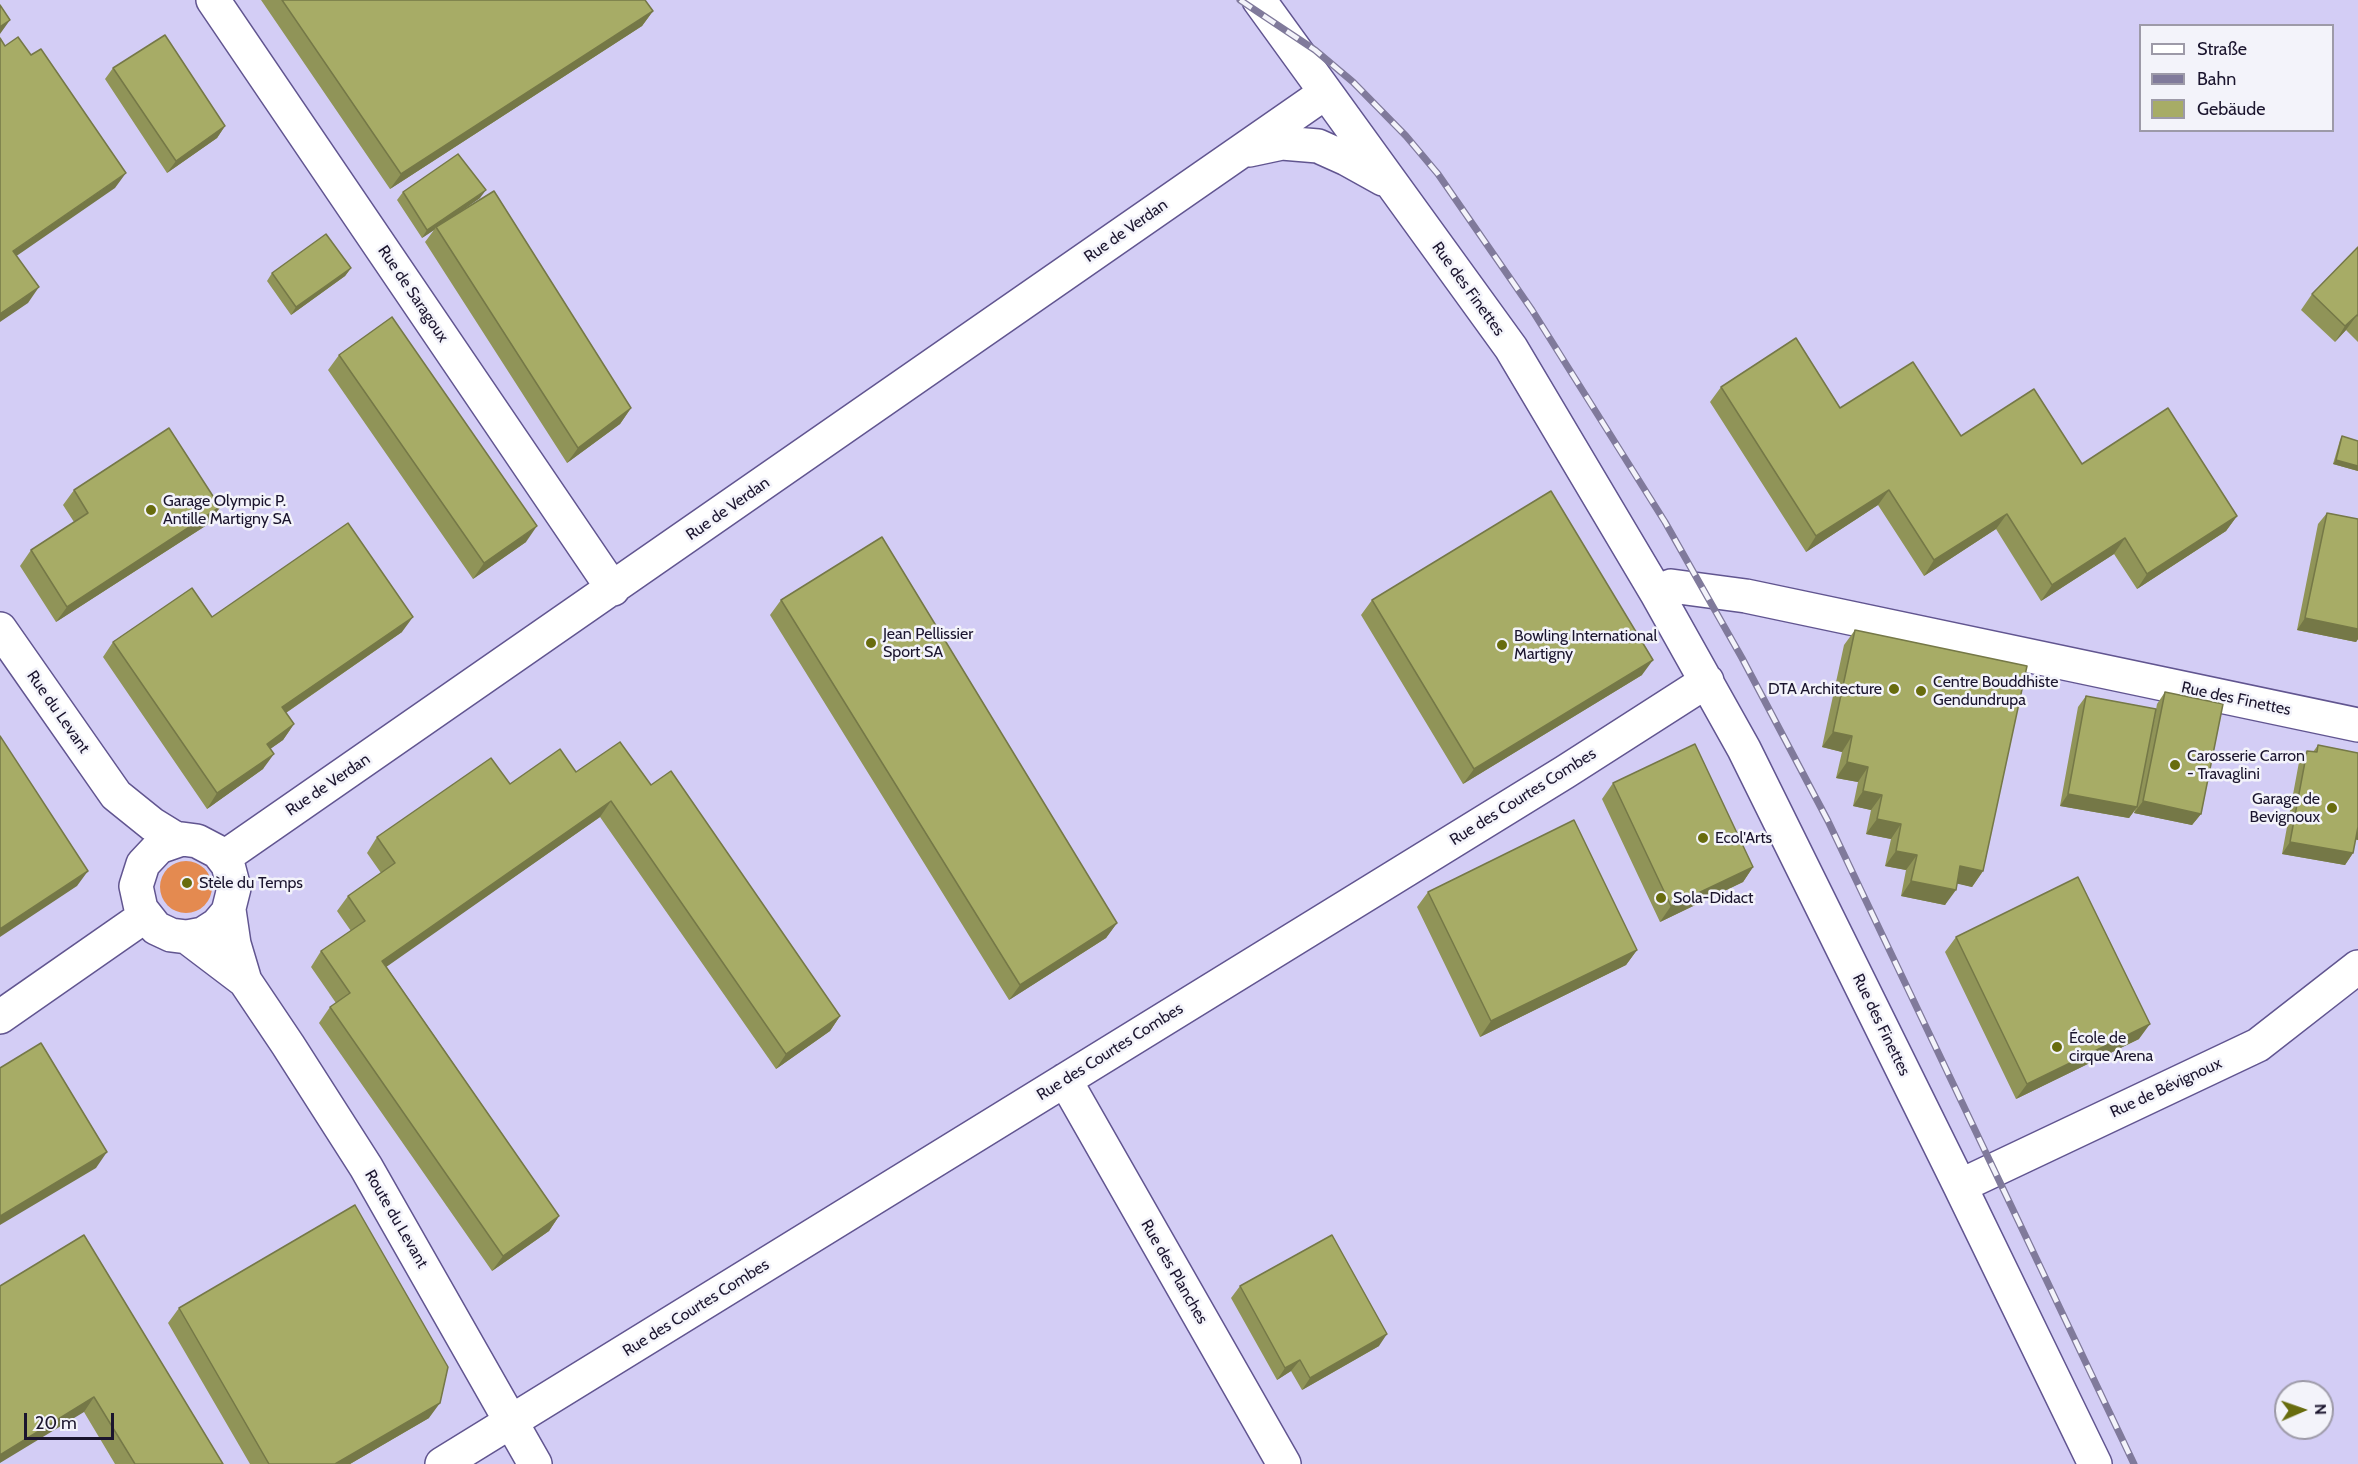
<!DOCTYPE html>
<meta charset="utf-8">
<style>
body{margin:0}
#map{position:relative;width:2358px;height:1464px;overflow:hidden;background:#d3cdf5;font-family:Cabin,sans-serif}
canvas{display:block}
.legend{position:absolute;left:2139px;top:24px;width:195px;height:108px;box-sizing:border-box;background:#f3f3fa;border:2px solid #9d9aa8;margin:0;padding:8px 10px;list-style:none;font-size:18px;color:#1b152e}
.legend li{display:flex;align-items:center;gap:12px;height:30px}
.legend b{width:30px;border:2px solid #9d9aa8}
.north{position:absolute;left:2274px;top:1380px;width:60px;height:60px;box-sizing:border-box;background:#f3f3fa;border:2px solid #9d9aa8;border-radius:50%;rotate:88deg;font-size:16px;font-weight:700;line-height:24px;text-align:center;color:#1b152e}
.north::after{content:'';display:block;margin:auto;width:21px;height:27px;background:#686c0e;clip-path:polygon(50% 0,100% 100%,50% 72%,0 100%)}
.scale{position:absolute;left:24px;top:1413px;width:90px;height:27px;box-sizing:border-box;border:3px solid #1b152e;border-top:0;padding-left:8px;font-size:18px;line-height:21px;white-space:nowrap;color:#1b152e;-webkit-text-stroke:4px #f3f3fa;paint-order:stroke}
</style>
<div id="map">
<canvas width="2358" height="1464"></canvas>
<ul class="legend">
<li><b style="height:8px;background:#fff"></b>Straße</li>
<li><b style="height:8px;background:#807a9b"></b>Bahn</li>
<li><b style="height:16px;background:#a7ac66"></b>Gebäude</li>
</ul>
<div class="north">N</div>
<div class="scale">20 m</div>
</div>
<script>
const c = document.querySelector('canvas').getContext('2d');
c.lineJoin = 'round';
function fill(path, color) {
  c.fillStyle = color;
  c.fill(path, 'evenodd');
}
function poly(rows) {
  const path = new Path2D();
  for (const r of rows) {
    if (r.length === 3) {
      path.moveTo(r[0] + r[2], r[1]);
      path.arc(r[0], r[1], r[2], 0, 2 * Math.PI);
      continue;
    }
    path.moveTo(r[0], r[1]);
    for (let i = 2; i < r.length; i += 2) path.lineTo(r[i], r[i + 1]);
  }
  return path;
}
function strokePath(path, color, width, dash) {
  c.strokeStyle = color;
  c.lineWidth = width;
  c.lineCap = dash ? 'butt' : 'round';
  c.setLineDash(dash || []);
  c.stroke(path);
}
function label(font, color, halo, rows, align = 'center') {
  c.font = font + ' Cabin,sans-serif';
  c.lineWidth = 5;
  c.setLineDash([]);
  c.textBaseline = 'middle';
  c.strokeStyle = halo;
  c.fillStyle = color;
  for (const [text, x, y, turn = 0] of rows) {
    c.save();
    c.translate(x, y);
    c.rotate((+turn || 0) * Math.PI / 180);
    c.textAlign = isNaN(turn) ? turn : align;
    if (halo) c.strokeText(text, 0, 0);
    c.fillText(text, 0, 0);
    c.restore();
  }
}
const green = poly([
 [186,887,26]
]);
const minor = poly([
 [213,0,613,589],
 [1259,0,1511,348,1656,592,1744,749,1960,1186,2095,1464],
 [1249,150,1282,143,1318,146,1347,159,1383,179],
 [1656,592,1671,586,1746,596,2358,725],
 [0,629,116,795,152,824,178,840],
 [223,858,1325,93],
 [229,910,234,944,245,981,288,1045,366,1167,535,1464],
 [187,937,203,934,217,925,228,912,234,888,228,865,218,852,197,841,182,839,159,847,143,864,136,886,141,909,156,928,171,935,187,937,245,981],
 [0,1017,145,916],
 [1065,1080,1284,1464],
 [1960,1186,2258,1045,2358,967],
 [442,1464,1565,772,1707,681]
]);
const rail = poly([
 [1240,0,1315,50,1353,82,1406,136,1438,174,1532,310,1665,522,1742,658,1828,821,2134,1464]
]);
const wall = poly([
 [261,0,645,0,653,11,642,26,390,189],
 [113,68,225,126,217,138,167,173,105,79],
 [403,192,480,198,455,215,631,408,620,424,567,463,425,242,434,230,422,238,397,200],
 [2358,247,2358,342,2346,330,2335,342,2301,310,2312,294],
 [351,268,345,276,291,315,267,281,272,273],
 [339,355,526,542,473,579,328,370],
 [1721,387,1840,408,2082,464,2237,516,2226,531,2137,589,2114,554,2041,601,1996,529,1924,576,1878,505,1806,552,1710,402],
 [2342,436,2358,441,2358,471,2333,464,2340,440],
 [74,490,220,507,210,523,56,622,20,566,31,550,74,522,63,505],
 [2327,513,2358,519,2358,639,2356,642,2297,630,2318,524],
 [781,600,1117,923,1106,938,1009,1000,770,615],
 [1372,600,1642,675,1463,784,1361,615],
 [212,617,402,632,286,713,294,724,283,740,270,749,263,769,207,809,103,657,113,642],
 [1855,630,1983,871,1972,887,1957,883,1945,905,1901,896,1906,870,1885,866,1891,839,1866,834,1871,810,1853,806,1858,782,1836,778,1842,752,1822,747,1844,645],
 [2165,692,2201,814,2192,825,2134,813,2135,810,2129,818,2060,806,2078,707,2086,696,2154,721,2157,704],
 [2318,745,2358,753,2358,840,2355,839,2353,853,2345,865,2282,854,2299,762,2307,751,2313,752],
 [576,772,651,785,840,1016,830,1031,776,1069,600,817,386,966,559,1216,549,1231,492,1271,319,1023,330,1007,336,1003,311,967,321,951,351,931,337,911,348,896,381,873,367,853,377,837,510,784],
 [1613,783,1753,867,1743,882,1660,922,1602,799],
 [1428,892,1637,950,1626,965,1480,1037,1417,907],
 [1956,937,2139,1039,2016,1099,1945,952],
 [0,1286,223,1464,115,1464,84,1412],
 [1240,1286,1379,1346,1302,1390,1291,1371,1277,1380,1231,1298],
 [179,1308,429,1418,350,1464,250,1464,168,1323]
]);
const shadedWall = poly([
 [653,11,642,26,390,189,401,174],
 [10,20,0,34,0,27],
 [225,126,217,138,167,173,176,161],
 [126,173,115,188,2,266,13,251],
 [486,190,480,198,437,228,436,227,434,230,422,238,427,230],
 [351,268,345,276,291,315,296,307],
 [39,287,28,303,0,322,0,314],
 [2357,315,2346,330,2335,342,2345,326],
 [631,408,620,424,567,463,578,448],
 [2336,460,2358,466,2358,471,2333,464],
 [1889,490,1878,505,1806,552,1816,536],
 [220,507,210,523,56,622,67,607],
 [2007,514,1996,529,1924,576,1934,560],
 [2237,516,2226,531,2137,589,2147,574],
 [537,526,526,542,473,579,484,563],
 [2125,538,2114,554,2041,601,2052,585],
 [413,617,402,632,271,723,282,707],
 [2305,618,2358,629,2358,639,2356,642,2297,630],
 [1653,660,1642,675,1463,784,1474,769],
 [294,724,283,740,256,759,267,744],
 [1833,732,1852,736,1842,752,1822,747],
 [274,754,263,769,207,809,217,793],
 [1847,762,1868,767,1858,782,1836,778],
 [1863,791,1882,795,1871,810,1853,806],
 [2068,794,2137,807,2129,818,2060,806],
 [611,801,600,817,372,977,382,961],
 [2143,801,2201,814,2192,825,2134,813],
 [1877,819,1901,824,1891,839,1866,834],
 [2358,827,2358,840,2349,838],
 [2290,842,2353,853,2345,865,2282,854],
 [1896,851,1917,855,1906,870,1885,866],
 [1960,866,1983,871,1972,887,1950,882],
 [1753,867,1743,882,1660,922,1671,906],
 [88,871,77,886,0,937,0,929],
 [1911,881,1956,890,1945,905,1901,896],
 [1117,923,1106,938,1009,1000,1020,985],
 [1637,950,1626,965,1480,1037,1491,1021],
 [840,1016,830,1031,776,1069,786,1054],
 [2150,1024,2139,1039,2016,1099,2027,1084],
 [107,1152,96,1168,0,1225,0,1216],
 [559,1216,549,1231,492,1271,503,1256],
 [1387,1334,1379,1346,1302,1390,1310,1378],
 [1300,1360,1291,1371,1277,1380,1285,1368],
 [94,1397,84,1412,0,1463,0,1455],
 [440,1403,429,1418,350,1464,335,1464]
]);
const building = poly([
 [282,0,645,0,653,11,401,174,282,0],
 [0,5,10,20,0,27,0,5],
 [165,35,225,126,176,161,113,68,165,35],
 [18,37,31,55,41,49,126,173,13,251,39,287,0,314,0,38,5,46,18,37],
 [458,154,486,190,427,230,403,192,458,154],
 [494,191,631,408,578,448,436,227,494,191],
 [326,234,351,268,296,307,272,273,326,234],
 [2358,247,2358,316,2357,315,2345,326,2312,294,2358,247],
 [392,317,537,526,484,563,339,355,392,317],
 [1796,338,1840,408,1913,362,1961,436,2034,389,2082,464,2168,408,2237,516,2147,574,2125,538,2052,585,2007,514,1934,560,1889,490,1816,536,1721,387,1796,338],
 [169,428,220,507,67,607,31,550,88,513,74,490,169,428],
 [2342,436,2358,441,2358,466,2336,460,2342,436],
 [1551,491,1653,660,1474,769,1372,600,1551,491],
 [2327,513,2358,519,2358,629,2305,618,2327,513],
 [348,523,413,617,282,707,294,724,267,744,274,754,217,793,113,642,192,588,212,617,348,523],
 [882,537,1117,923,1020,985,781,600,882,537],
 [1855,630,2027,666,1983,871,1960,866,1956,890,1911,881,1917,855,1896,851,1901,824,1877,819,1882,795,1863,791,1868,767,1847,762,1852,736,1833,732,1855,630],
 [2165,692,2223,704,2201,814,2143,801,2165,692],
 [2086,696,2156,709,2137,807,2068,794,2086,696],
 [0,736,88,871,0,929,0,736],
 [620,742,651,785,671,771,840,1016,786,1054,611,801,382,961,559,1216,503,1256,330,1007,350,993,321,951,365,921,348,896,395,863,377,837,491,758,510,784,560,749,576,772,620,742],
 [1695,744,1753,867,1671,906,1613,783,1695,744],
 [2318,745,2358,753,2358,827,2353,853,2290,842,2307,751,2317,752,2318,745],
 [1574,820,1637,950,1491,1021,1428,892,1574,820],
 [2078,877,2150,1024,2027,1084,1956,937,2078,877],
 [41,1043,107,1152,0,1216,0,1068,41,1043],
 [355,1205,448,1367,440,1403,335,1464,269,1464,179,1308,355,1205],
 [84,1235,223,1464,135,1464,94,1397,0,1455,0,1286,84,1235],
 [1332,1235,1387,1334,1310,1378,1300,1360,1285,1368,1240,1286,1332,1235]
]);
const markers = [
 [151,510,6,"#686c0e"],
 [871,643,6,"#686c0e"],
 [1502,645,6,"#686c0e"],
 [1894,689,6,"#686c0e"],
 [1921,691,6,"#686c0e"],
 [2175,765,6,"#686c0e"],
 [2332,808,6,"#686c0e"],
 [1703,838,6,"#686c0e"],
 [187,883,6,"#686c0e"],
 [1661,898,6,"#686c0e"],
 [2057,1047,6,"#686c0e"]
];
const streetNames = [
 ["Rue de Verdan",1126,231,-35],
 ["Rue des Finettes",1468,289,54],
 ["Rue de Saragoux",413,294,56],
 ["Rue de Verdan",728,509,-35],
 ["Rue des Finettes",2236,699,12],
 ["Rue du Levant",58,712,55],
 ["Rue de Verdan",328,785,-34],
 ["Rue des Courtes Combes",1523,797,-32],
 ["Rue des Finettes",1881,1025,64],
 ["Rue des Courtes Combes",1110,1052,-32],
 ["Rue de Bévignoux",2166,1088,-25],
 ["Route du Levant",396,1219,60],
 ["Rue des Planches",1174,1272,60],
 ["Rue des Courtes Combes",696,1308,-32]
];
const poiNames = [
 ["Garage Olympic P.",163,501],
 ["Antille Martigny SA",163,519],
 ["Jean Pellissier",883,634],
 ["Sport SA",883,652],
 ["Bowling International",1514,636],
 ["Martigny",1514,654],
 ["Centre Bouddhiste",1933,682],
 ["Gendundrupa",1933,700],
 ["DTA Architecture",1882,689,"right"],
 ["Carosserie Carron",2187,756],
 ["- Travaglini",2187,774],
 ["Garage de",2320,799,"right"],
 ["Bevignoux",2320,817,"right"],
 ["Ecol'Arts",1715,838],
 ["Stèle du Temps",199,883],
 ["Sola-Didact",1673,898],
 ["École de",2069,1038],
 ["cirque Arena",2069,1056]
];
fill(green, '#e48a50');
strokePath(minor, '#615590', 36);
strokePath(minor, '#fff', 33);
strokePath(rail, '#807a9b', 7);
strokePath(rail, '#f3f3fa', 4.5, [14]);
fill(wall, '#909458');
fill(shadedWall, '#757847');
fill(building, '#a7ac66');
strokePath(building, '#757847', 1.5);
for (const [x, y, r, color] of markers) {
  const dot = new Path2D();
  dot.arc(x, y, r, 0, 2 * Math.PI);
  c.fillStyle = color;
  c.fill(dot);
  strokePath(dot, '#f3f3fa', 2);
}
label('16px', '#1b152e', '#f3f3fa', streetNames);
label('16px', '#1b152e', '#f3f3fa', poiNames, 'left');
</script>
